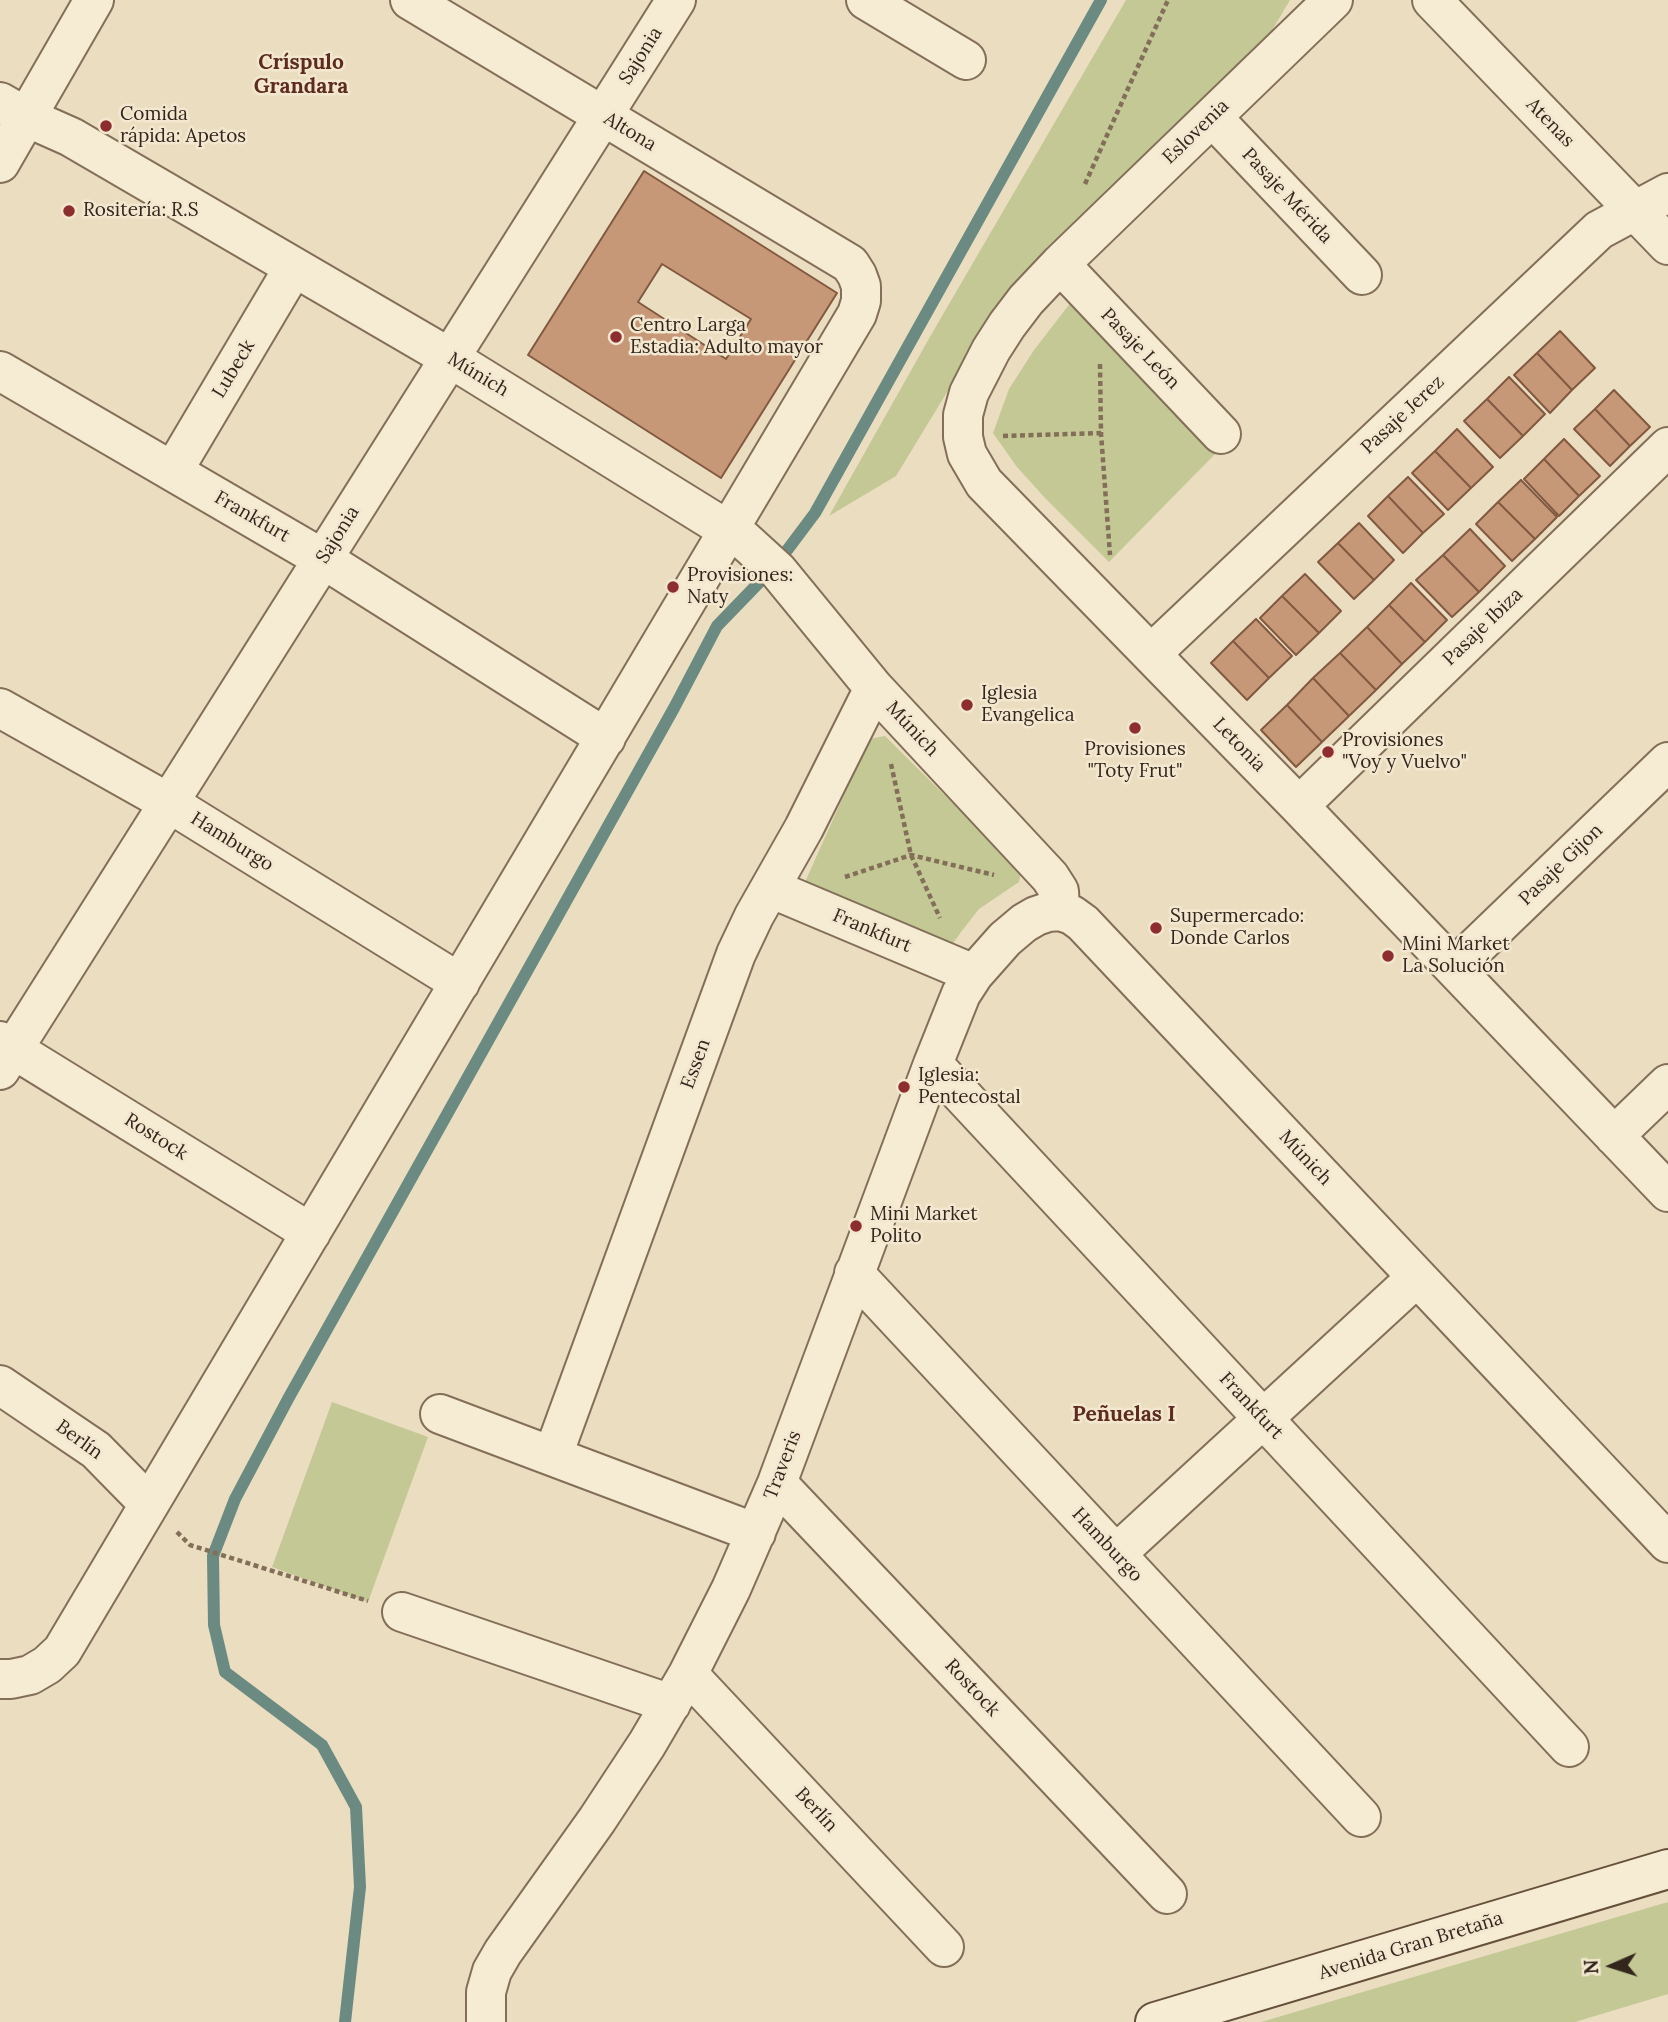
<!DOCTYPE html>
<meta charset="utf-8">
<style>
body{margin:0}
#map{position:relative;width:1668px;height:2022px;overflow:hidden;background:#ebddc0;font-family:Lora,serif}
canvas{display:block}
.north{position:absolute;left:1577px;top:1931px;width:70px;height:70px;-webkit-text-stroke:5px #f3e8cf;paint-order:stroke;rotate:267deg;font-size:19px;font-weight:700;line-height:28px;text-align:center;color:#33271d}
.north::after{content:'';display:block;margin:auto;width:24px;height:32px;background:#33271d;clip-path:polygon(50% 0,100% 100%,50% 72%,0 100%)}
</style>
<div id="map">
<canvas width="1668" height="2022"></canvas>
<div class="north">N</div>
</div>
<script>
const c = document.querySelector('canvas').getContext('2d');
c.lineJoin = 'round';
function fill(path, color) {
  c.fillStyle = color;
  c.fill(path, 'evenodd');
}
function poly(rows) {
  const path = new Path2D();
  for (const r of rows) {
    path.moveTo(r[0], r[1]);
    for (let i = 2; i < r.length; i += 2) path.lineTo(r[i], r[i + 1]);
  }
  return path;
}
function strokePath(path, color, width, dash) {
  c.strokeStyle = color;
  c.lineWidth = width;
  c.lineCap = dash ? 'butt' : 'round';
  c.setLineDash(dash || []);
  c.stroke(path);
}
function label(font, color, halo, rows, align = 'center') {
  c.font = font + ' Lora,serif';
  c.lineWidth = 5;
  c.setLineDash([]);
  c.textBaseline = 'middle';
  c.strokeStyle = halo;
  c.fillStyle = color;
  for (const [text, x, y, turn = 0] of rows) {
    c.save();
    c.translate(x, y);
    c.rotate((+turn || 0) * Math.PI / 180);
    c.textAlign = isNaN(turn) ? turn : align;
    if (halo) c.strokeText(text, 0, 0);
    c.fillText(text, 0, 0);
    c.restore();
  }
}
const green = poly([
 [1126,0,1290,0,1255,59,994,315,896,476,829,516,931,335],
 [1075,297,1220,449,1109,562,1046,499,1017,467,993,433,1009,389,1034,350],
 [885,736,1021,871,1019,882,979,909,961,932,949,949,805,882,869,739],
 [332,1402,428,1437,368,1602,272,1567],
 [1668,1902,1668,1994,1575,2022,1261,2022]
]);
const stream = poly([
 [345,2022,360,1887,356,1807,322,1745,225,1672,214,1625,213,1556,235,1499,288,1399,674,708,717,626,776,565,815,513,1101,0]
]);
const building = poly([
 [644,171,837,293,721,478,528,355,644,171],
 [662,264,751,319,726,359,638,302,662,264],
 [1560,331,1595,368,1572,390,1537,353,1560,331],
 [1537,353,1572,390,1550,413,1514,375,1537,353],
 [1509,377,1545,414,1523,436,1487,399,1509,377],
 [1614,390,1650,427,1630,446,1595,409,1614,390],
 [1487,399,1523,436,1500,458,1464,421,1487,399],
 [1595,409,1630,446,1610,466,1574,429,1595,409],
 [1457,429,1493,467,1471,488,1435,451,1457,429],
 [1564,439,1600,476,1579,496,1544,459,1564,439],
 [1435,451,1471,488,1448,510,1412,473,1435,451],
 [1544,459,1579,496,1559,516,1524,479,1544,459],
 [1408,477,1444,514,1423,533,1388,496,1408,477],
 [1521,480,1557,517,1535,539,1498,502,1521,480],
 [1388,496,1423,533,1403,553,1368,516,1388,496],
 [1498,502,1535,539,1512,561,1476,524,1498,502],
 [1359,523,1394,560,1374,580,1338,543,1359,523],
 [1470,529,1505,566,1479,592,1443,555,1470,529],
 [1338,543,1374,580,1354,599,1318,562,1338,543],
 [1443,555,1479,592,1452,617,1416,580,1443,555],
 [1305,574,1341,611,1319,633,1282,596,1305,574],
 [1411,583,1447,620,1425,642,1389,605,1411,583],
 [1282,596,1319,633,1296,655,1260,618,1282,596],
 [1389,605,1425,642,1402,664,1367,627,1389,605],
 [1256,619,1292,656,1269,678,1233,641,1256,619],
 [1367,627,1402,664,1376,690,1340,653,1367,627],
 [1233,641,1269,678,1247,700,1211,663,1233,641],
 [1340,653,1376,690,1349,716,1313,678,1340,653],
 [1313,678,1349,716,1322,742,1287,705,1313,678],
 [1287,705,1322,742,1296,767,1261,730,1287,705]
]);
const path = poly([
 [1085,184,1168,0],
 [1100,364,1101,433,1110,555],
 [1003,436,1101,433],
 [891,764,911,855,940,918],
 [845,877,911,855,994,875],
 [177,1532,190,1545,368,1601]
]);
const street = poly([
 [866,0,966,60],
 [1333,0,1060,264,1026,300,1007,325,991,350,969,393,963,415,963,437,967,454,984,483,1299,806,1668,1192],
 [1432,0,1668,245],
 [0,102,26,117,71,137,450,358,744,540,778,571,874,688,1050,877,1059,891,1060,911],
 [1212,117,1362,275],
 [0,163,94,0],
 [1060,264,1221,434],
 [0,371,323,559,606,738],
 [173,471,294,267],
 [1151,654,1599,230,1668,193],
 [0,708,169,803,460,983],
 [1299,806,1668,447],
 [770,888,974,974],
 [1454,968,1668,762],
 [0,1041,311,1233],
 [933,1064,1569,1747],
 [0,1070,676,0],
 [1614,1136,1668,1084],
 [854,1273,1361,1817],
 [0,1385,96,1450,149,1504],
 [440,1414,756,1533],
 [553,1455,736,954,754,916,804,828,874,688],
 [777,1483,1167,1894],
 [1116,1554,1417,1277],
 [402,1612,671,1704],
 [688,1674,944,1947],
 [0,1679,11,1679,30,1675,47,1665,62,1651,857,314,861,301,861,286,857,275,850,264,410,0],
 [486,2022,486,1992,492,1971,503,1952,597,1820,647,1744,688,1674,731,1589,777,1483,933,1064,961,994,974,974,1005,939,1024,923,1036,916,1048,912,1060,911,1072,915,1083,923,1668,1543]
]);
const secondary = poly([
 [1155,2022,1668,1869]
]);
const markers = [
 [106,126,7,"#8e2d2f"],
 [69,211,7,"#8e2d2f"],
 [616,337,7,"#8e2d2f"],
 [673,587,7,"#8e2d2f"],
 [967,705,7,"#8e2d2f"],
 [1135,728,7,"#8e2d2f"],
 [1328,752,7,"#8e2d2f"],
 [1156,928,7,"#8e2d2f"],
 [1388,956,7,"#8e2d2f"],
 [904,1087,7,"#8e2d2f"],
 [856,1226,7,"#8e2d2f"]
];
const streetNames = [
 ["Sajonia",641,56,-58],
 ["Atenas",1550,123,46],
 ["Altona",630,132,31],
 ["Eslovenia",1196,132,-44],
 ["Pasaje Mérida",1287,196,47],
 ["Pasaje León",1140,349,46],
 ["Lubeck",234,369,-59],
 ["Múnich",478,375,31],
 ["Pasaje Jerez",1403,415,-43],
 ["Frankfurt",252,517,30],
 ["Sajonia",338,535,-58],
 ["Pasaje Ibiza",1483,627,-44],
 ["Múnich",912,729,47],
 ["Letonia",1239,745,46],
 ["Hamburgo",232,842,32],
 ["Pasaje Gijon",1561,865,-44],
 ["Frankfurt",872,931,23],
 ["Essen",696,1064,-70],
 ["Rostock",156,1137,32],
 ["Múnich",1305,1158,47],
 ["Frankfurt",1251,1406,47],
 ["Berlín",79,1440,36],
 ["Traveris",783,1465,-69],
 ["Hamburgo",1107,1545,47],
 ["Rostock",972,1688,47],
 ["Berlín",816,1810,47],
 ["Avenida Gran Bretaña",1411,1946,-17]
];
const poiNames = [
 ["Comida",120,115],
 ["rápida: Apetos",120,137],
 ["Rositería: R.S",83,211],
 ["Centro Larga",630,326],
 ["Estadia: Adulto mayor",630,348],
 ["Provisiones:",687,576],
 ["Naty",687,598],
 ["Iglesia",981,694],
 ["Evangelica",981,716],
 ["Provisiones",1342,741],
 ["\"Voy y Vuelvo\"",1342,763],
 ["Provisiones",1135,750,"center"],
 ["\"Toty Frut\"",1135,772,"center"],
 ["Supermercado:",1170,917],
 ["Donde Carlos",1170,939],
 ["Mini Market",1402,945],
 ["La Solución",1402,967],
 ["Iglesia:",918,1076],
 ["Pentecostal",918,1098],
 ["Mini Market",870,1215],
 ["Polito",870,1237]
];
const neighbourhoodNames = [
 ["Críspulo",301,63],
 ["Grandara",301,87],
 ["Peñuelas I",1124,1415]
];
fill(green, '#c3c895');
strokePath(stream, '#6b8a82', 12);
fill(building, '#c79878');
strokePath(building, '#815940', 2);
strokePath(street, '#836f59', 42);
strokePath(secondary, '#65503c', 42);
strokePath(path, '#836f59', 4.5, [5, 3.5]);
strokePath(street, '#f6ebd3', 38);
strokePath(secondary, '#f6ebd3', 38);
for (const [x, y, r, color] of markers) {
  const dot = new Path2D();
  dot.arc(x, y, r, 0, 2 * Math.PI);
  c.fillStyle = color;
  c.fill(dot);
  strokePath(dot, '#f3e8cf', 2.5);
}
label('19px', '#33271d', '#f3e8cf', streetNames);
label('19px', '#33271d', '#f3e8cf', poiNames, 'left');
label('bold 21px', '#5d2b1f', '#f3e8cf', neighbourhoodNames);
</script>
